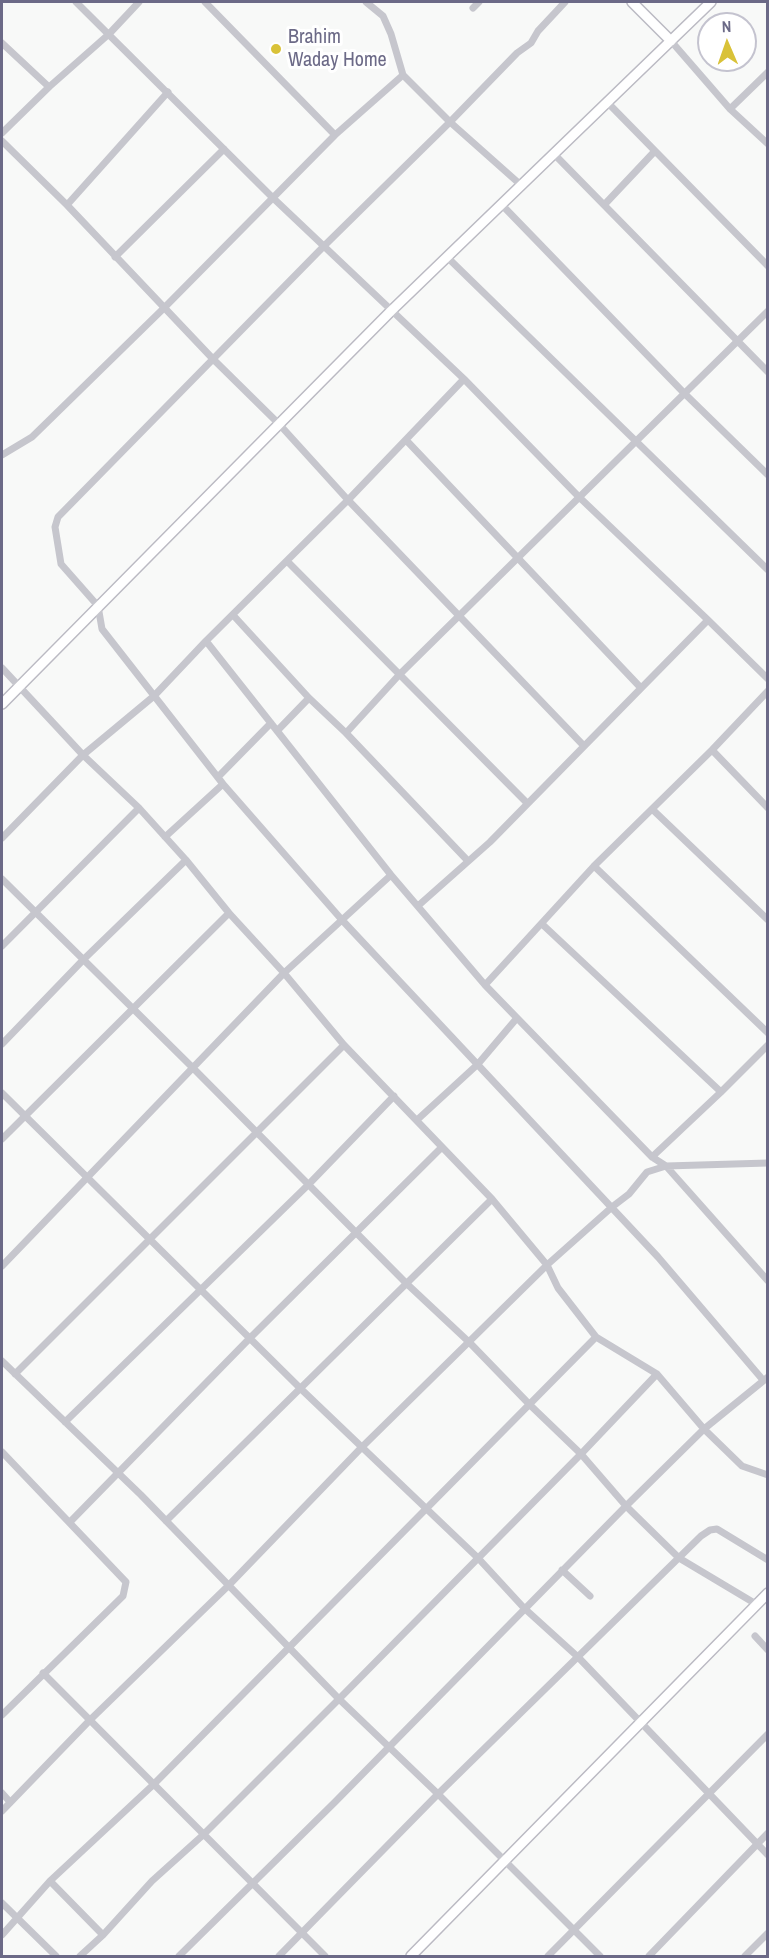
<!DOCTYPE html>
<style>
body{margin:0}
#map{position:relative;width:769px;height:1958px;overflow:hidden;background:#f8f9f8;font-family:"Archivo Narrow",sans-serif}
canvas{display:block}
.frame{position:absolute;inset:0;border:3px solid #6c6a87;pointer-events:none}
.north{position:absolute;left:697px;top:12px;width:60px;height:60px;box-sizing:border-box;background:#fff;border:2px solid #c4c3cf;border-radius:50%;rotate:358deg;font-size:16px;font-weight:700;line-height:24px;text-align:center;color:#6c6a87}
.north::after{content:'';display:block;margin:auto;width:21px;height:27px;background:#d9c238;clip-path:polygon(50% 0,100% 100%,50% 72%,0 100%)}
</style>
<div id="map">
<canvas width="769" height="1958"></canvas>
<div class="frame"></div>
<div class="north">N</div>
</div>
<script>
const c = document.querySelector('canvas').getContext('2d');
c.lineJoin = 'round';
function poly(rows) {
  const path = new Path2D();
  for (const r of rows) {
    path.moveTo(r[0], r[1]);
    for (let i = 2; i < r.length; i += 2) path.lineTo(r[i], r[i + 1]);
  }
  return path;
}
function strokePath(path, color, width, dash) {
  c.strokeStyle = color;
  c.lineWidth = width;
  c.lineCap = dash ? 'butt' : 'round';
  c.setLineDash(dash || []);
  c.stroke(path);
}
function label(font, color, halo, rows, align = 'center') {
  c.font = font + ' "Archivo Narrow",sans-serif';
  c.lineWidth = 6;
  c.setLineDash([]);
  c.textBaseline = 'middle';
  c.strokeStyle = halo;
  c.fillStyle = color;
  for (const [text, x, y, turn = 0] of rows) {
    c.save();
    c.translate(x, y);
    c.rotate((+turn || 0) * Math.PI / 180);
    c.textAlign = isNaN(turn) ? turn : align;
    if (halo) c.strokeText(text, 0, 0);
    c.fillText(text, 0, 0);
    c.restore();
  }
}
const street = poly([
 [76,2,272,197,464,379,578,496,708,620,768,679],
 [205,2,335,135],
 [366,2,383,16,391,34,403,75,450,122,522,186],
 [565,2,538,31,531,43,517,53,450,122,324,246,58,517,55,527,61,564,98,606,102,629,223,784,342,920,658,1257,763,1380],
 [473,8,479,2],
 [671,41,730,109,768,144],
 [2,43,49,87],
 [607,102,768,266],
 [730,109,768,72],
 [2,133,49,87,109,34,139,2],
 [2,141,67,205,213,359,279,424,348,500,584,746],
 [554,154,768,372],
 [605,204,654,152],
 [67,205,168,92],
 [502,205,684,393,768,475],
 [115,257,224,149],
 [447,257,768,570],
 [406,440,641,688],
 [2,455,32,437,164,308,335,135,403,75],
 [287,561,527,803],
 [233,615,309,698,346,733,468,861],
 [206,641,391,875,485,985,652,1157,666,1166,768,1281],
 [2,668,83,755,139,808,186,860,229,913,284,973,344,1045,492,1199,547,1265,558,1288,596,1337,657,1374,704,1429,742,1466,768,1475],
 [277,731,309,698],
 [346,733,399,675,768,311],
 [712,750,768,808],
 [218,777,271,723],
 [652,809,768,920],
 [165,837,223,784],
 [2,838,83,755,154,696,206,641,348,500,464,379],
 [594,866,768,1033],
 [2,879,193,1068,406,1283,470,1343,530,1405,581,1454,626,1506,679,1558,756,1604],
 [419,905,490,842,708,620],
 [542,924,721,1092],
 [2,946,139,808],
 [485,985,594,866,712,750,768,691],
 [2,1044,84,959,186,860],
 [2,1093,301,1389,478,1558,524,1608,578,1657,768,1855],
 [417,1120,478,1064,517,1018],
 [2,1139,229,913],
 [652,1157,721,1092,768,1045],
 [2,1266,284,973,391,875],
 [2,1361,141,1495,339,1699,438,1794,600,1956],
 [15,1374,344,1045],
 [65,1422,308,1185,394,1096],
 [2,1452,126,1582,123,1596,2,1715],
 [166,1521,492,1199],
 [70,1522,250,1338,442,1147],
 [562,1570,590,1596],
 [755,1636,768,1650],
 [43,1673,325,1956],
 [2,1793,10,1802],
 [2,1811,90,1720,228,1586,362,1447,547,1265,612,1207,629,1194,647,1172,666,1166,768,1163],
 [50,1881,103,1935],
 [2,1903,56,1956],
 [2,1935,50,1881,153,1785,596,1337],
 [80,1956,103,1935,152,1881,203,1835,339,1699,581,1454,657,1374],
 [179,1956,335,1802,626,1506,704,1429,768,1377],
 [279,1956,438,1794,701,1536,710,1530,717,1529,768,1560],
 [548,1956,768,1734],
 [649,1956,768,1833],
 [745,1956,768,1933]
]);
const secondary = poly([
 [632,2,671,41],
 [2,704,391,311,711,2],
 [411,1956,768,1593]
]);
const markers = [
 [276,49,6,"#d9c238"]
];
const poiNames = [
 ["Brahim",288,38],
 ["Waday Home",288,61]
];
strokePath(secondary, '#bbbac3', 12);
strokePath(street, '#c6c6cd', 7);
strokePath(secondary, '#fff', 9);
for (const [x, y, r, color] of markers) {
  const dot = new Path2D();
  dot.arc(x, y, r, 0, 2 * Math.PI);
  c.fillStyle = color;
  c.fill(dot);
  strokePath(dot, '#fff', 2);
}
label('20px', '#6c6a87', '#fff', poiNames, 'left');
</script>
